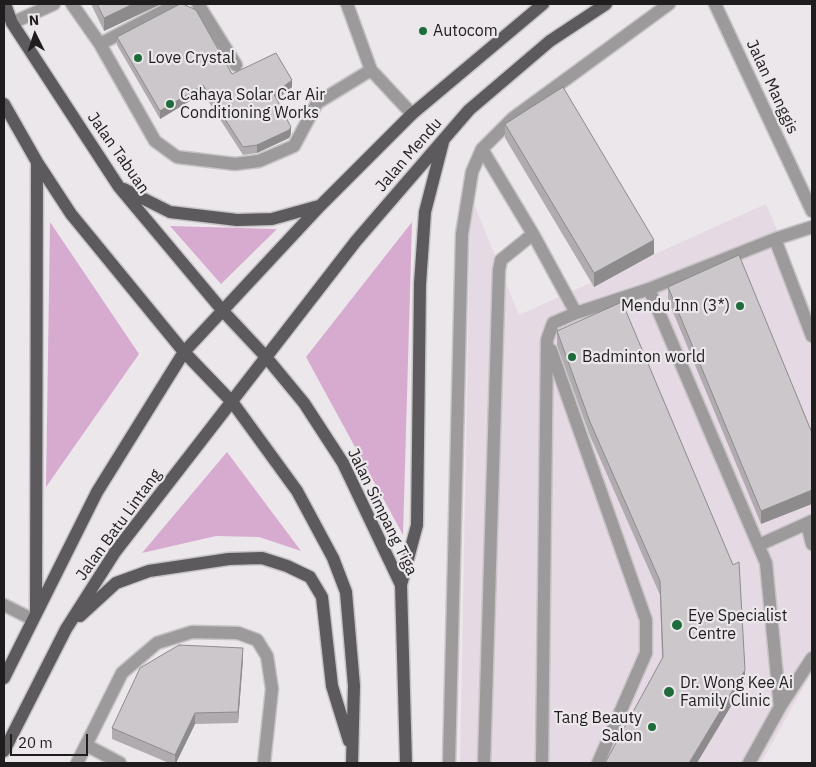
<!DOCTYPE html>
<style>
body{margin:0}
#map{position:relative;width:816px;height:767px;overflow:hidden;background:#ece7eb;font-family:"IBM Plex Sans",sans-serif}
canvas{display:block}
.frame{position:absolute;inset:0;border:5px solid #1f1d1e;pointer-events:none}
.north{position:absolute;left:10px;top:10px;width:50px;height:50px;-webkit-text-stroke:4px #ece7eb;paint-order:stroke;rotate:356deg;font-size:14px;font-weight:700;line-height:20px;text-align:center;color:#1f1d1e}
.north::after{content:'';display:block;margin:auto;width:18px;height:22px;background:#1f1d1e;clip-path:polygon(50% 0,100% 100%,50% 72%,0 100%)}
.scale{position:absolute;left:10px;top:734px;width:78px;height:22px;box-sizing:border-box;border:2px solid #1f1d1e;border-top:0;padding-left:6px;font-size:15px;line-height:18px;white-space:nowrap;color:#1f1d1e;-webkit-text-stroke:4px #ece7eb;paint-order:stroke}
</style>
<div id="map">
<canvas width="816" height="767"></canvas>
<div class="frame"></div>
<div class="north">N</div>
<div class="scale">20 m</div>
</div>
<script>
const c = document.querySelector('canvas').getContext('2d');
c.lineJoin = 'round';
function fill(path, color) {
  c.fillStyle = color;
  c.fill(path, 'evenodd');
}
function poly(rows) {
  const path = new Path2D();
  for (const r of rows) {
    path.moveTo(r[0], r[1]);
    for (let i = 2; i < r.length; i += 2) path.lineTo(r[i], r[i + 1]);
  }
  return path;
}
function strokePath(path, color, width, dash) {
  c.strokeStyle = color;
  c.lineWidth = width;
  c.lineCap = dash ? 'butt' : 'round';
  c.setLineDash(dash || []);
  c.stroke(path);
}
function label(font, color, halo, rows, align = 'center') {
  c.font = font + ' "IBM Plex Sans",sans-serif';
  c.lineWidth = 4.5;
  c.setLineDash([]);
  c.textBaseline = 'middle';
  c.strokeStyle = halo;
  c.fillStyle = color;
  for (const [text, x, y, turn = 0] of rows) {
    c.save();
    c.translate(x, y);
    c.rotate((+turn || 0) * Math.PI / 180);
    c.textAlign = isNaN(turn) ? turn : align;
    if (halo) c.strokeText(text, 0, 0);
    c.fillText(text, 0, 0);
    c.restore();
  }
}
const built = poly([
 [474,204,519,315,766,204,812,311,812,672,761,763,460,763,470,230]
]);
const green = poly([
 [50,222,139,354,46,487],
 [412,222,403,535,306,357],
 [170,226,277,229,221,284],
 [227,452,301,551,259,537,216,536,142,553]
]);
const minor = poly([
 [72,4,100,44,155,141,177,157,235,164,259,161,294,146,317,103,371,70],
 [198,4,236,65],
 [347,4,371,70,412,114],
 [715,4,812,211],
 [12,23,54,4],
 [100,44,177,4],
 [482,149,533,234,576,313],
 [775,239,812,336],
 [649,289,766,563,780,707,749,763],
 [551,350,646,620,646,653,598,763],
 [807,524,812,544],
 [759,545,812,521],
 [4,605,32,619],
 [780,707,812,658],
 [86,745,120,763],
 [77,763,122,673,157,643,192,632,238,633,257,640,267,656,272,689,264,763],
 [449,763,462,234,472,172,482,149,513,118,669,4],
 [484,763,499,270,501,260,533,234],
 [542,763,547,340,553,323,576,313,649,289,775,239,812,227]
]);
const major = poly([
 [5,4,12,23,119,187,222,310,266,357,304,403,343,463,401,585,406,763],
 [4,104,37,162,71,214,184,352,233,403,297,491,333,558,346,592,354,686,352,763],
 [124,189,170,212,237,220,272,219,319,206],
 [401,585,417,525,420,284,425,212,443,142],
 [36,611,37,163],
 [80,616,116,583,149,571,229,559,262,558,287,566,310,577,322,597,332,686,349,741],
 [4,678,97,492,184,352,320,206,412,114,543,4],
 [4,751,66,629,115,552,356,241,469,110,550,41,606,4]
]);
const wall = poly([
 [91,4,161,4,104,31],
 [117,37,232,74,292,87,277,100,291,134,289,138,257,153,243,155,203,93,160,119,117,45],
 [505,124,654,254,594,287,505,138],
 [668,287,812,433,761,524,668,300],
 [557,331,745,683,662,658,660,595,590,436,557,345],
 [243,659,238,723,195,724,176,763,169,763,112,739,112,728]
]);
const shadedWall = poly([
 [133,4,161,4,104,31,104,18],
 [292,80,292,87,274,102,274,94],
 [203,85,203,93,160,119,160,111],
 [291,127,291,134,289,138,257,153,257,145],
 [654,240,654,254,594,287,594,273],
 [812,490,812,504,761,524,761,511],
 [243,648,243,659,238,723,238,712],
 [745,670,745,683,697,763,689,763],
 [195,713,195,724,176,763,175,763,175,755]
]);
const building = poly([
 [97,4,133,4,104,18,97,4],
 [180,4,183,4,196,10,232,74,276,53,292,80,274,94,291,127,289,130,257,145,243,147,203,85,160,111,117,37,180,4],
 [563,87,654,240,594,273,505,124,563,87],
 [739,255,812,433,812,490,761,511,668,287,739,255],
 [622,302,733,565,739,562,745,670,689,763,605,763,663,657,660,581,590,422,557,331,622,302],
 [179,645,243,648,238,712,195,713,175,755,112,728,140,668,179,645]
]);
const markers = [
 [423,31,5,"#1e6c3c"],
 [138,58,5,"#1e6c3c"],
 [170,104,5,"#1e6c3c"],
 [740,306,5,"#1e6c3c"],
 [572,357,5,"#1e6c3c"],
 [677,625,6,"#1e6c3c"],
 [669,692,6,"#1e6c3c"],
 [652,727,5,"#1e6c3c"]
];
const poiNames = [
 ["Autocom",433,31],
 ["Love Crystal",148,58],
 ["Cahaya Solar Car Air",180,95],
 ["Conditioning Works",180,113],
 ["Mendu Inn (3*)",730,306,"right"],
 ["Badminton world",582,357],
 ["Eye Specialist",688,616],
 ["Centre",688,634],
 ["Dr. Wong Kee Ai",680,683],
 ["Family Clinic",680,701],
 ["Tang Beauty",642,718,"right"],
 ["Salon",642,736,"right"]
];
const streetNames = [
 ["Jalan Manggis",772,87,65],
 ["Jalan Tabuan",118,153,55],
 ["Jalan Mendu",409,155,-49],
 ["Jalan Simpang Tiga",382,512,64],
 ["Jalan Batu Lintang",119,525,-54]
];
fill(built, '#e5dae3');
fill(green, '#d7abd0');
strokePath(minor, '#c7c3c6', 15);
strokePath(major, '#c7c3c6', 15);
strokePath(minor, '#9c9a9b', 12);
strokePath(major, '#5d5a5d', 12);
fill(wall, '#afabae');
fill(shadedWall, '#8e8b8d');
fill(building, '#cbc7ca');
strokePath(building, '#8e8b8d', 1);
for (const [x, y, r, color] of markers) {
  const dot = new Path2D();
  dot.arc(x, y, r, 0, 2 * Math.PI);
  c.fillStyle = color;
  c.fill(dot);
  strokePath(dot, '#ece7eb', 2);
}
label('16px', '#1f1d1e', '#ece7eb', poiNames, 'left');
label('16px', '#1f1d1e', '#ece7eb', streetNames);
</script>
